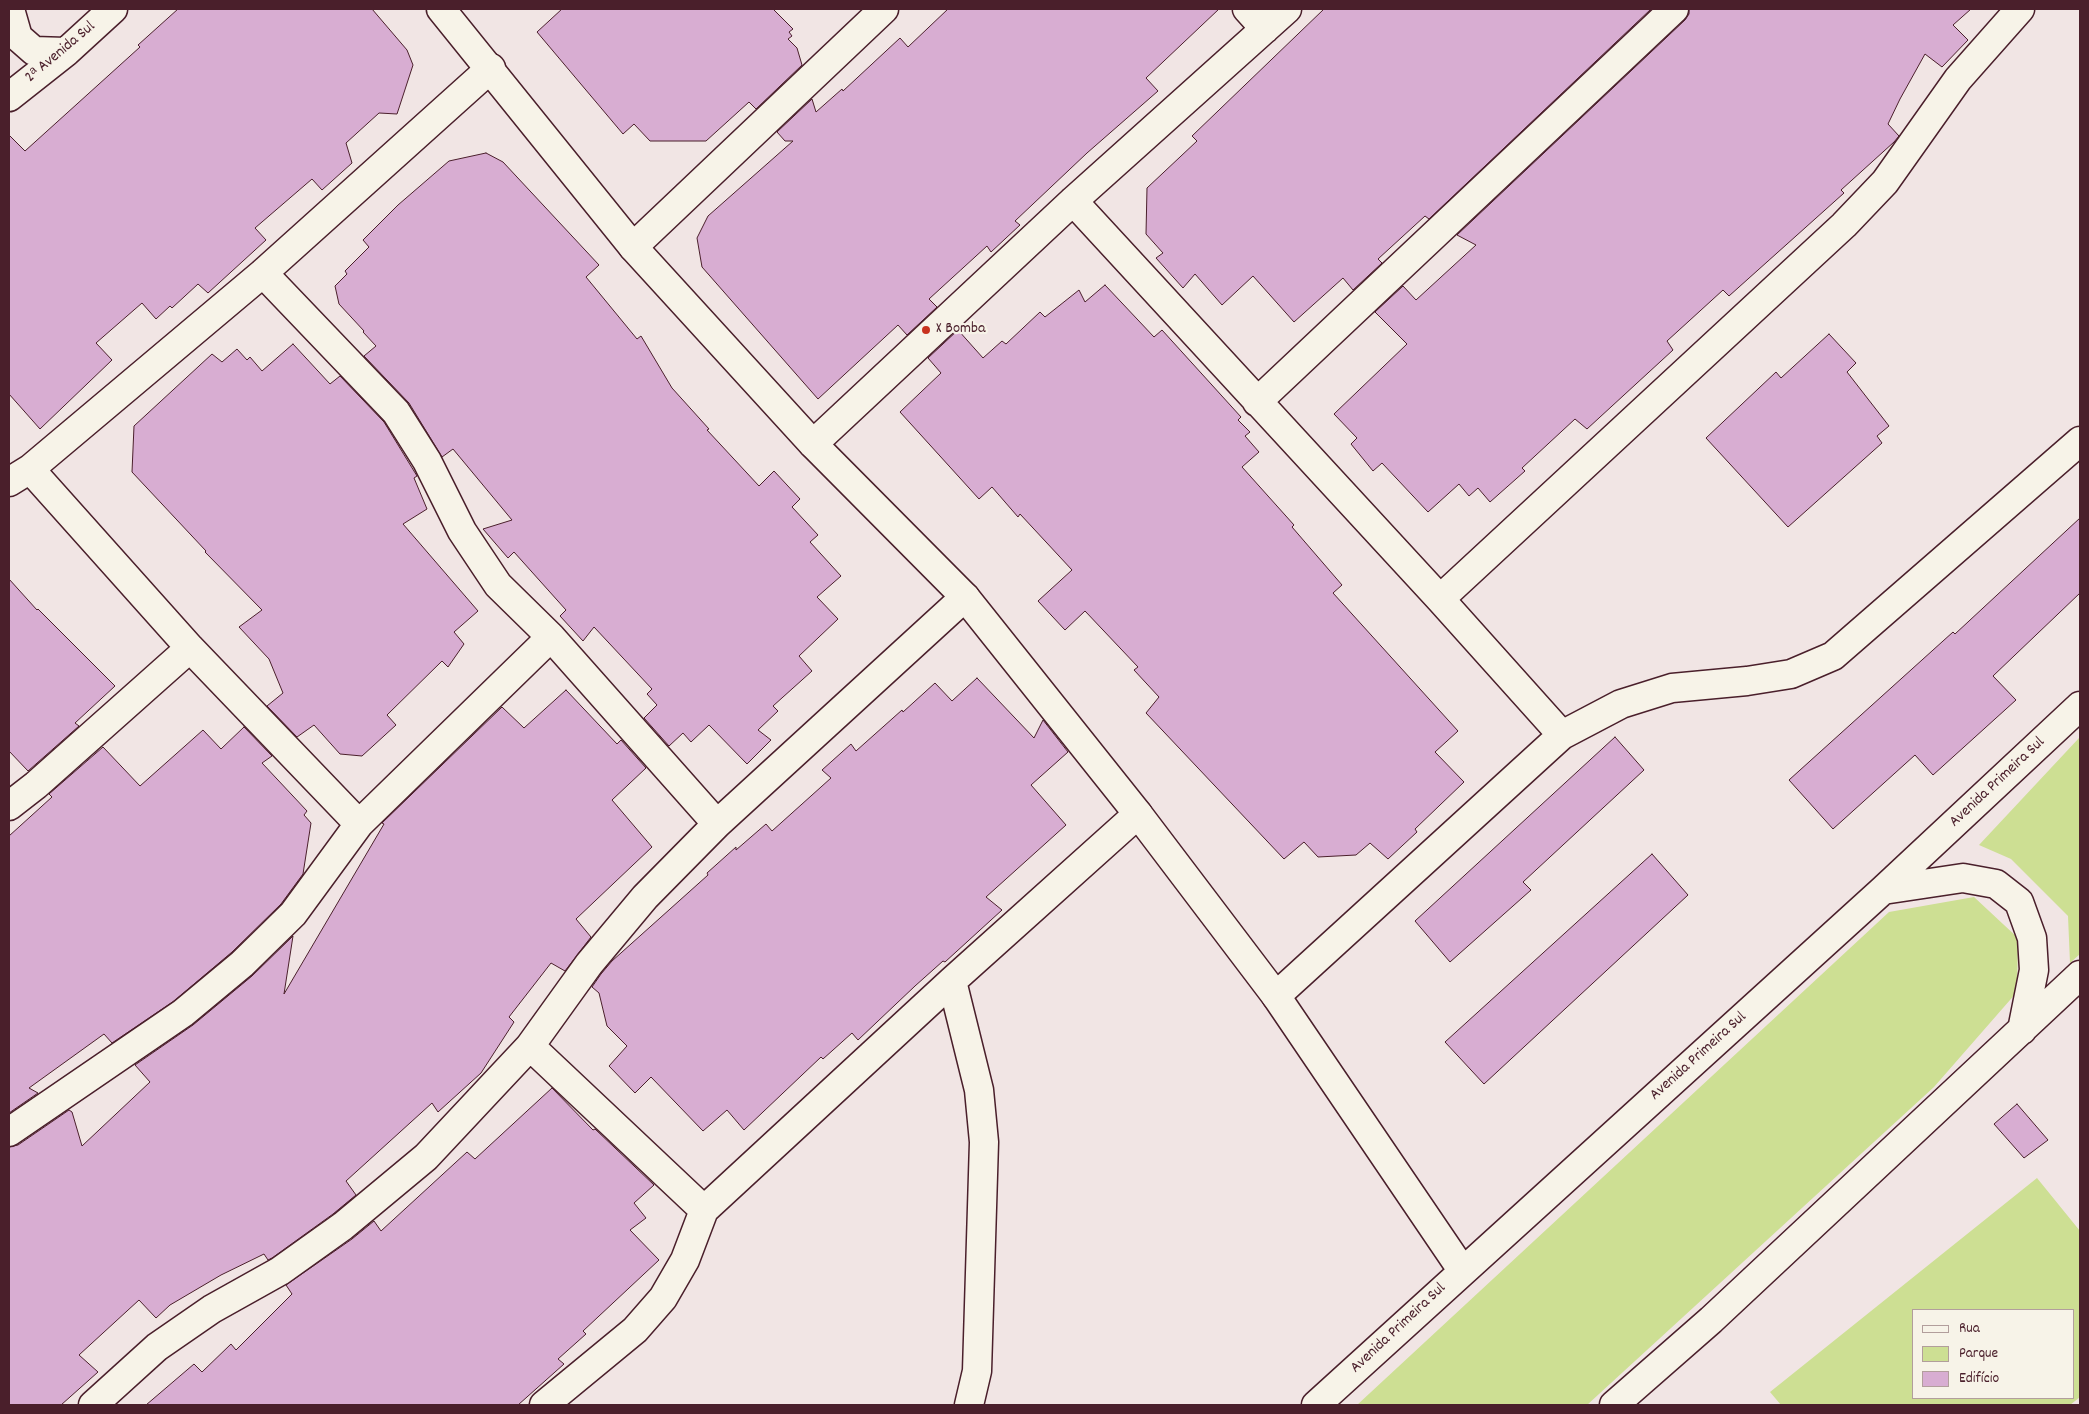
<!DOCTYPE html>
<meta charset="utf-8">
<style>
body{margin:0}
#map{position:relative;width:2089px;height:1414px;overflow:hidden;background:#f1e5e4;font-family:Dekko,sans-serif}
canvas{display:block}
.frame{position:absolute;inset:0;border:10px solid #4a1f2b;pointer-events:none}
.legend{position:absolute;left:1912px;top:1309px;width:162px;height:90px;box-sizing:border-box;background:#f7f3e8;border:1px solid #b29e9c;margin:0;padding:6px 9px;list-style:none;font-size:15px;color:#4a1f2b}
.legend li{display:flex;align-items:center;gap:10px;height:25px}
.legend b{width:25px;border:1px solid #b29e9c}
</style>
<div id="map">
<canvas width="2089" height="1414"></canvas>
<div class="frame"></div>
<ul class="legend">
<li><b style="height:6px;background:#f7f3e8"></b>Rua</li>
<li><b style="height:14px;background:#cddf93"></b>Parque</li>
<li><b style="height:14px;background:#d8add2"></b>Edifício</li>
</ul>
</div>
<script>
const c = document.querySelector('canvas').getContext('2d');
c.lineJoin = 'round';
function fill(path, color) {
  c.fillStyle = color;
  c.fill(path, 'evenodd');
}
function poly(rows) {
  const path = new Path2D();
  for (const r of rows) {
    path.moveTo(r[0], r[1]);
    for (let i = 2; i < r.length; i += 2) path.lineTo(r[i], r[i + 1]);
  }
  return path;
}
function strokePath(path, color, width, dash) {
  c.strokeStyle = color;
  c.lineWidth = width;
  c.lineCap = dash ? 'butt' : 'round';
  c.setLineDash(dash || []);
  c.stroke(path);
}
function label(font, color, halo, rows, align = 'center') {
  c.font = font + ' Dekko,sans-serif';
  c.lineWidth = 4.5;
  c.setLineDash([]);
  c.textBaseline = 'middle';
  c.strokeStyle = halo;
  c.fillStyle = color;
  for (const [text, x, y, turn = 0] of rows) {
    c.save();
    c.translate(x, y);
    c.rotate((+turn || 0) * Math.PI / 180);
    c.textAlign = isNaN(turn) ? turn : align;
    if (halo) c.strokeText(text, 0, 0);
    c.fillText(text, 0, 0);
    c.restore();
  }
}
const green = poly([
 [2079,738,2080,954,2070,963,2068,916,2011,859,1979,845],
 [1974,897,2018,938,2017,992,1934,1087,1587,1405,1357,1405,1889,912],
 [2037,1178,2080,1231,2080,1397,2070,1405,1781,1405,1770,1392],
 [1913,1310,2073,1310,2073,1398,1913,1398]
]);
const building = poly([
 [178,9,372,9,407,50,413,65,397,114,379,113,346,143,352,163,322,190,312,179,255,228,266,240,208,293,198,284,172,308,170,306,156,319,142,303,96,343,112,360,40,429,9,394,9,135,25,151,140,47,138,45,178,9],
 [562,9,773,9,793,29,789,32,792,36,788,39,797,48,802,65,756,109,749,102,706,141,650,141,634,124,623,134,537,32,562,9],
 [948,9,1219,9,1146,78,1158,91,1087,153,1015,221,1020,225,991,252,987,246,929,299,937,307,907,335,898,325,818,399,702,267,697,238,708,216,793,141,785,141,777,132,812,99,816,112,842,89,843,91,900,38,908,47,948,9],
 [1324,9,1651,9,1429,219,1425,216,1378,259,1382,263,1353,290,1343,278,1294,322,1253,276,1222,305,1195,274,1183,288,1156,258,1163,253,1146,234,1147,188,1197,141,1192,136,1324,9],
 [1689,9,1971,9,1953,25,1968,40,1942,67,1925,54,1900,99,1888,124,1899,136,1894,142,1841,190,1844,193,1729,296,1723,290,1689,321,1667,341,1673,350,1587,429,1575,419,1522,468,1525,471,1490,502,1478,488,1469,496,1459,484,1428,512,1382,463,1373,471,1351,444,1357,438,1334,414,1407,344,1375,312,1403,286,1416,300,1476,245,1457,235,1685,20,1689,14,1689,9],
 [486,153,503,162,599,265,586,277,637,339,641,336,672,388,709,429,707,430,759,486,774,471,800,499,792,507,818,535,810,542,841,576,817,597,838,619,799,656,812,671,773,706,778,711,758,730,771,740,747,764,709,725,691,742,683,733,669,746,644,718,657,705,647,694,652,689,594,627,583,641,560,616,566,610,514,552,508,558,483,529,512,520,453,449,442,457,409,403,364,356,376,346,363,332,364,331,339,304,335,286,347,274,345,271,369,247,363,240,398,205,449,161,486,153],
 [1105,285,1154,337,1162,330,1241,417,1238,420,1250,432,1245,436,1259,452,1242,467,1294,525,1292,527,1342,585,1333,593,1458,731,1435,752,1464,782,1415,829,1417,832,1388,859,1370,843,1356,855,1318,857,1304,842,1284,859,1146,713,1159,697,1134,670,1138,667,1085,611,1065,630,1038,601,1072,570,1020,514,1018,517,992,487,979,499,900,412,941,373,928,358,958,330,983,358,1002,341,1006,344,1040,312,1045,317,1079,290,1085,302,1105,285],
 [1829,334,1856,363,1847,372,1889,426,1877,436,1882,443,1788,527,1706,438,1776,372,1781,378,1829,334],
 [293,344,330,384,340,376,384,422,417,476,414,478,427,509,403,524,478,611,454,632,464,644,448,667,442,661,387,715,396,725,362,756,340,754,314,725,297,737,267,706,283,693,269,659,239,627,262,610,205,552,206,551,132,472,134,426,212,354,222,362,237,349,247,360,250,357,262,371,293,344],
 [2080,518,2080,593,1993,676,2016,700,1933,775,1915,755,1833,829,1789,780,1953,632,1955,634,2080,518],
 [9,579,37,610,38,609,115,686,75,723,79,726,28,771,9,751,9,579],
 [977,678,1034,738,1043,720,1068,752,1031,785,1066,825,986,897,1002,910,945,962,943,961,915,986,858,1040,852,1033,823,1059,821,1057,744,1130,727,1110,703,1131,651,1077,635,1093,609,1066,627,1046,607,1026,599,993,592,987,601,974,612,961,708,875,707,873,736,847,736,850,766,824,772,831,831,778,822,770,851,744,856,751,902,710,903,712,935,683,952,701,977,678],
 [566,690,617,744,621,740,646,768,612,800,652,847,576,919,591,937,565,971,551,963,509,1017,514,1022,481,1073,438,1112,432,1103,346,1181,356,1195,333,1214,272,1258,268,1260,264,1254,221,1275,170,1305,156,1318,139,1300,79,1355,98,1372,61,1405,9,1405,9,1147,18,1145,69,1110,72,1112,82,1146,150,1082,135,1065,193,1025,252,976,293,936,284,994,384,824,382,823,502,707,524,728,566,690],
 [244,727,272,756,262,763,307,811,304,815,311,823,303,874,281,904,232,952,174,1001,112,1043,104,1034,29,1088,38,1093,9,1113,9,836,52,797,49,794,103,747,140,786,203,730,221,749,244,727],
 [1615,737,1644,770,1523,882,1531,890,1450,962,1415,921,1615,737],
 [1652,854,1688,895,1484,1084,1445,1042,1652,854],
 [552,1088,593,1130,595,1129,654,1185,634,1203,646,1218,630,1230,659,1260,583,1331,586,1334,558,1359,564,1364,518,1405,146,1405,194,1364,202,1372,231,1344,236,1350,292,1294,286,1285,352,1239,374,1221,381,1231,467,1152,475,1159,552,1088],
 [2017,1104,2048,1140,2024,1158,1994,1124,2017,1104]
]);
const minor = poly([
 [1247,9,1265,29],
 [1073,201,1440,599,1562,735],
 [633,247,884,9],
 [263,273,396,412,427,461,462,531,498,585,551,637,717,824],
 [1257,402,1674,9],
 [813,444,1073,201,1287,9],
 [30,469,190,648,359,824],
 [9,482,30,469,263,273,491,68],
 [1440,599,1844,225,1885,182,1958,79,2020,9],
 [9,806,36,785,190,648],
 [952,981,979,1090,984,1142,977,1371,969,1405],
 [1276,996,1562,735,1621,704,1672,688,1747,681,1791,674,1833,656,2080,441],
 [530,1046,704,1210],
 [9,1132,183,1013,242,964,293,914,359,824,551,637],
 [93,1405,157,1347,212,1309,280,1271,343,1226,426,1157,530,1046,589,964,645,897,717,824,965,597],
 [544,1405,635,1330,663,1298,685,1260,704,1210,952,981,1138,814]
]);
const tertiary = poly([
 [10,9,18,37,34,51,66,52],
 [441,9,633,247,813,444,965,597,1138,814,1276,996,1462,1270],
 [9,97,66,52,113,9],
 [1883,890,1963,878,1996,884,2019,902,2032,938,2034,970,2022,1030],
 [1316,1405,1883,890,2080,706],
 [1614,1405,1711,1320,2080,975]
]);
const markers = [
 [926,330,5,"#c8321e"]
];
const streetNames = [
 ["2ᵃ Avenida Sul",61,53,-40],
 ["Avenida Primeira Sul",1998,783,-43],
 ["Avenida Primeira Sul",1699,1057,-42],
 ["Avenida Primeira Sul",1399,1329,-43]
];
const poiNames = [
 ["X Bomba",936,330]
];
fill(green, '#cddf93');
fill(building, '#d8add2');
strokePath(building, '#4a1f2b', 1);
strokePath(minor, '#4a1f2b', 31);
strokePath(tertiary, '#4a1f2b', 31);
strokePath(minor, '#f7f3e8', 28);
strokePath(tertiary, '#f7f3e8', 28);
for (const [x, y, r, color] of markers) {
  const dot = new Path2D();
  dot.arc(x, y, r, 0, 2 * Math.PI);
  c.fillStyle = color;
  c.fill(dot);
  strokePath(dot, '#f7f3e8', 2);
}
label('16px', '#4a1f2b', '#f7f3e8', streetNames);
label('16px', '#4a1f2b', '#f7f3e8', poiNames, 'left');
</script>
